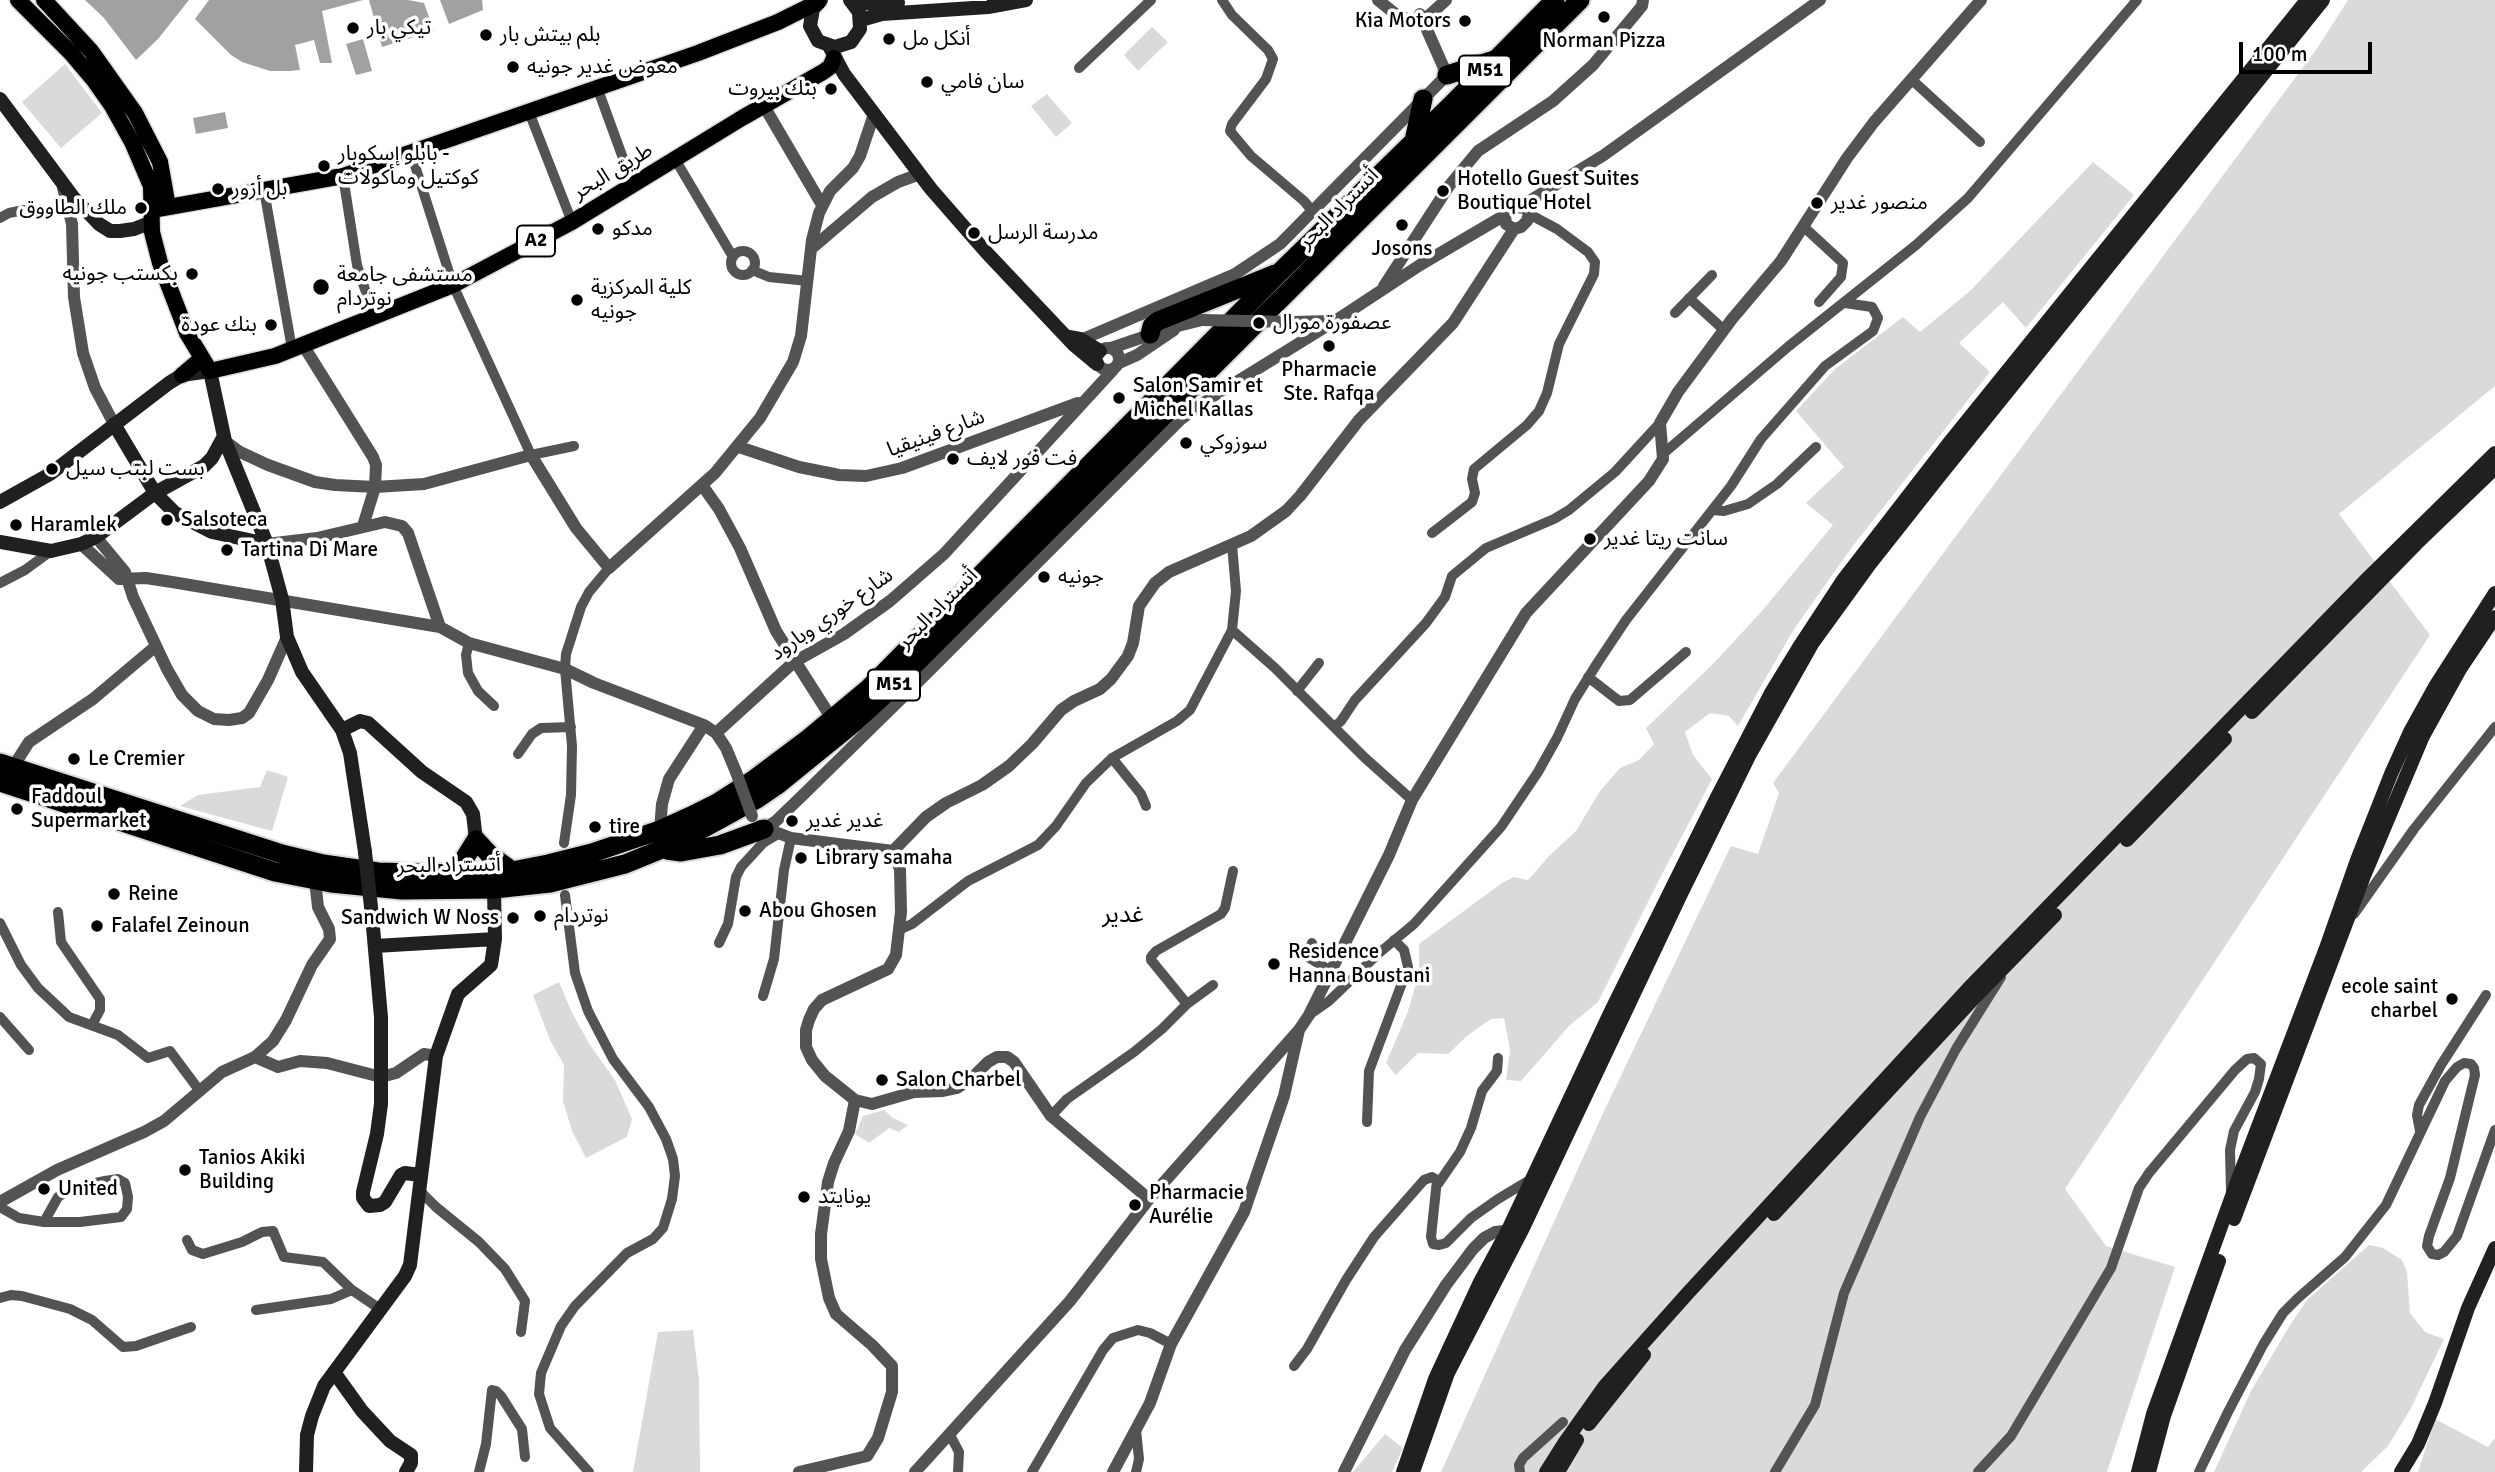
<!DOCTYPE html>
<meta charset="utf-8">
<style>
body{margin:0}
#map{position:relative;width:2495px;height:1472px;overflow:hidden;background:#fff;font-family:Signika,sans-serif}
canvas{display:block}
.scale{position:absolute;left:2239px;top:42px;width:133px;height:32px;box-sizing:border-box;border:4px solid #000;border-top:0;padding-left:9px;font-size:21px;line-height:24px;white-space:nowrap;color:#000;-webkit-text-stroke:5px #fff;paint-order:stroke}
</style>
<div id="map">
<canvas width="2495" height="1472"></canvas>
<div class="scale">100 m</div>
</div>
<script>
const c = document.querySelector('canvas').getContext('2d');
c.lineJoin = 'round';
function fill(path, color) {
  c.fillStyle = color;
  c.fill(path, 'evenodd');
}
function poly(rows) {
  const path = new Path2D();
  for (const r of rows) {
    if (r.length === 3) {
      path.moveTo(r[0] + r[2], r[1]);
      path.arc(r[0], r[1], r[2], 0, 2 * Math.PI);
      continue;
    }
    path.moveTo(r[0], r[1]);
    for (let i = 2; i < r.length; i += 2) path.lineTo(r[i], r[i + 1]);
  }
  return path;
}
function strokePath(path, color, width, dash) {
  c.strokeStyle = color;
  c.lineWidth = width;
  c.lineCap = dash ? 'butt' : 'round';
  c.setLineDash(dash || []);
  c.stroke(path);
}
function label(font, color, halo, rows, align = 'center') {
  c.font = font + ' Signika,"Noto Sans Arabic",sans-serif';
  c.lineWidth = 7;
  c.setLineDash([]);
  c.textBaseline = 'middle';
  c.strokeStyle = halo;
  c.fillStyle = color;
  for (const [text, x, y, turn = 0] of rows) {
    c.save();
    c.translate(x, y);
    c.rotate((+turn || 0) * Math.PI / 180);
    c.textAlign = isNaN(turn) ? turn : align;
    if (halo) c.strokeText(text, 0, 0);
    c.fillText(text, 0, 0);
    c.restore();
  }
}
const green = poly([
 [2348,0,2495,0,2495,386,2339,514,2430,635,2065,1189,2106,1246,2175,1267,2107,1472,1441,1472,1605,1109,1731,846,1758,854,1779,793,1773,783,2318,47],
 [1152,27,1168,42,1138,71,1124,55],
 [65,64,102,113,61,148,22,102],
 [1047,94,1072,123,1056,137,1031,106],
 [2093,162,2134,195,2026,328,2003,302,1959,343,1990,372,1852,547,1794,629,1738,726,1729,716,1710,713,1685,732,1693,755,1712,779,1659,880,1598,1002,1569,1026,1521,1081,1506,1080,1510,1050,1504,1018,1491,1019,1468,1035,1448,1054,1418,1053,1396,1075,1386,1063,1407,1014,1419,974,1419,944,1502,883,1514,877,1528,880,1550,855,1576,831,1600,791,1620,768,1639,760,1654,744,1646,728,1713,664,1762,611,1833,525,1806,503,1844,467,1796,411,1835,369,1903,317,1920,332,1970,291],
 [267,770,288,777,272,831,180,806,198,795,260,787],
 [559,982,572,1013,590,1045,615,1080,632,1119,627,1137,586,1158,572,1131,563,1101,564,1065,550,1040,533,995],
 [884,1110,893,1118,908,1125,899,1132,889,1128,869,1143,855,1134,863,1116],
 [2369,1245,2383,1248,2402,1260,2407,1272,2410,1313,2425,1332,2444,1339,2411,1408,2388,1446,2361,1472,2214,1472,2251,1391,2290,1325,2307,1300],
 [693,1330,699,1380,700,1472,633,1472,658,1332],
 [2435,1419,2488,1447,2495,1438,2495,1472,2418,1472],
 [1385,1434,1403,1448,1392,1472,1353,1472]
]);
const water = poly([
 [85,0,189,0,158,39,136,60,104,18],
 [209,0,363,0,322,11,332,63,320,63,314,40,295,45,300,70,290,71,270,71,242,62,231,55,195,19],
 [369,0,408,0,424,3,434,31,382,47],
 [440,0,482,0,483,10,449,24],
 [363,39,372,71,356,75,346,44],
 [225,112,228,128,196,134,193,118]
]);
const minor = poly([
 [1222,0,1232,15,1268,50,1273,59,1266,79,1232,124,1230,131,1251,156,1304,201,1313,212],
 [1079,68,1151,0],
 [1911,79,1980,142],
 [597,87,628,172],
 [529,112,572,222],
 [411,153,453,285,531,455,574,446],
 [675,159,733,257],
 [343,176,357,265,374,317],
 [264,190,292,349],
 [0,218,9,213,24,210],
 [1804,227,1843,263,1841,277,1819,302],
 [743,263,12],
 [752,270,769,277,808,281],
 [1689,298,1724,330],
 [1675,313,1712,275],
 [1664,453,1789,346,1916,245,1968,198,2137,0],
 [1712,510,1724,511,1748,504,1777,484,1816,447],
 [1432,533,1472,502,1475,493,1472,479,1474,469,1527,425,1539,411,1547,393,1559,344,1594,274,1595,262,1588,252,1557,229,1529,214],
 [0,583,25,570,51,551],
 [1232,630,1275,668,1364,757,1412,800],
 [469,643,466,655,468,673,478,691,494,706],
 [1588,677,1619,701,1630,700,1686,652],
 [1297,691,1319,663],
 [1334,727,1341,721,1355,700,1426,623,1445,597,1452,576,1486,548,1554,519,1569,510,1615,472,1660,423],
 [518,754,532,734,541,728,571,727],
 [1112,758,1141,794,1146,806],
 [564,843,571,795,572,746,565,669,566,654,581,607,589,592,609,568],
 [565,895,575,973,588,1011,613,1059,649,1107,666,1139,673,1159,675,1176,672,1199,663,1228,653,1239,627,1253,575,1306,561,1326,541,1373,539,1394,550,1428,589,1472],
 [58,912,61,942,100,999,100,1010,92,1025],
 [2354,914,2414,829,2495,727],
 [0,923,21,965,38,988,69,1017,118,1035,148,1058,170,1051,199,1090],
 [899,930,912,924,968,881,1038,845,1056,826,1086,783,1112,758,1177,721,1190,710,1232,630,1236,591,1232,545],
 [719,943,728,924,736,877,741,867,763,843,778,834],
 [1312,943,1306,956,1331,971],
 [763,996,774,959,784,870,791,838],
 [1187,1004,1151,960,1151,957,1156,951,1221,914,1225,908,1233,871],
 [1309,1015,1329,1001,1379,953,1414,924,1501,827,1538,772,1557,738,1575,699,1598,662,1626,620,1731,486,1761,439,1825,366,1873,331,1878,318,1872,307,1845,303],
 [0,1017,29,1050],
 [1051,1116,1067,1099,1134,1052,1162,1029,1187,1004,1213,985],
 [1367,1122,1369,1071,1408,967,1404,950,1394,940],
 [2420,1131,2417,1115,2419,1105,2441,1065,2486,995],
 [1438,1184,1460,1152,1471,1128,1482,1091,1497,1071,1498,1058],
 [419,1190,436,1207,479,1242,505,1269,525,1301,521,1332],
 [0,1207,19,1218,44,1222,80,1222,121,1217,127,1209,128,1197,125,1183,118,1179,105,1181,72,1188,58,1197,44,1222],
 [187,1240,192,1250,203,1254,242,1242,262,1232,273,1231,284,1257,323,1262,352,1290,380,1309],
 [0,1298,11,1295,22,1296,70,1309,92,1320,123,1347,136,1346,191,1327],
 [256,1310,331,1299,352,1290],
 [1294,1366,1307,1349,1346,1280,1374,1237,1424,1180,1432,1177,1437,1180,1431,1237,1433,1244,1439,1245,1446,1243,1471,1218,1498,1199,1533,1178],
 [950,1435,959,1452,958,1472],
 [479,1472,486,1444,492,1390,496,1391,501,1396,522,1429,525,1457],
 [1032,1472,1103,1350,1113,1338,1138,1330,1150,1333,1171,1344],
 [1136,1472,1139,1459,1136,1430],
 [1520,1472,1519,1465,1523,1458,1563,1422],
 [1775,1472,1815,1405,1844,1293,1920,1117,1956,1049,2001,977],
 [1978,1472,2011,1436,2111,1268,2139,1188,2149,1173,2235,1070,2247,1059,2254,1058,2261,1064,2259,1079,2255,1092,2234,1131,2230,1150,2231,1192],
 [2199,1472,2228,1412,2263,1345,2283,1313,2298,1298,2345,1257,2386,1205,2445,1081,2457,1067,2464,1063,2471,1064,2474,1068,2475,1075,2450,1178,2429,1236,2427,1246,2432,1254,2438,1255,2444,1252,2457,1236,2495,1130]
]);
const tertiary = poly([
 [1378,0,1398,16,1414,21,1423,21,1446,0],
 [764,106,822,205],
 [63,188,72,224,74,297,83,353,95,388,114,424],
 [1521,206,1604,155,1820,0],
 [811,249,872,197,898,182,920,174],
 [1384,286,1449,186,1478,151,1553,101,1593,65,1642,6,1643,0],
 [1294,322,1332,321],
 [1076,342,1235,274,1280,244,1447,75,1420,14],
 [303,345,373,457,376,465,375,487,363,526],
 [1108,359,11],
 [1111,348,1170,328,1202,320],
 [1119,363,1137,355,1174,330],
 [225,441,240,452,268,465,315,482,335,485,375,487,424,484,531,455,576,528,609,568,715,473,760,418,793,362,801,336,812,240,819,213,830,191,853,168,860,156,874,114],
 [739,447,799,467,839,475,866,476,902,468,1078,403],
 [702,485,719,509,740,548,776,631,832,719],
 [96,537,125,572,133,597,167,669,182,695,198,711,214,719,229,720,242,718,249,713,268,680,287,637],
 [81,544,119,579,146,578,172,582,440,627,469,643,565,669,594,683,704,725,716,733,726,748,736,772],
 [267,544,317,538,385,522,402,526,408,533,440,627],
 [716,733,794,662,844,634,890,601,944,554,1113,370],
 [13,767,29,742,93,699,156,646],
 [760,826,791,838,893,851,900,869,901,912,896,955,888,969,822,1000,814,1009,809,1020,806,1030,806,1047,812,1060,825,1076,855,1100,872,1104,914,1092,943,1091,957,1088,972,1078,988,1062,997,1057,1007,1057,1014,1062,1051,1116,1149,1199],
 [764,829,776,821,807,791,905,695,1181,419,1212,397,1335,321,1420,265,1505,215],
 [660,830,662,804,669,779,704,725],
 [893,851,926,817,946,803,982,785,1009,766,1032,744,1061,710,1074,701,1100,689,1111,679,1128,656,1133,643,1139,606,1155,583,1169,572,1251,536,1286,511,1300,496,1359,420,1453,323,1514,229,1521,227,1527,221,1529,214,1525,207,1512,208,1505,215,1506,224,1514,229],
 [255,1057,278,1067,300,1061,327,1063,381,1077,396,1073,424,1054,436,1056],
 [0,1202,57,1170,144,1132,164,1121,222,1072,255,1057,273,1041,286,1020,312,965,330,939,329,929,318,907,315,880],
 [799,1472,867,1456,878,1438,892,1392,892,1366,872,1345,836,1314,829,1298,821,1259,821,1234,828,1182,834,1163,849,1131,855,1100],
 [915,1472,1070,1301,1149,1199,1299,1030,1309,1015,1389,855,1412,800,1526,613,1649,481,1663,459,1660,423,1678,392,1732,319,1781,261,1847,158,1874,122,1981,0],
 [1113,1472,1150,1403,1171,1344,1244,1212,1284,1096,1299,1030],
 [1344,1472,1405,1350,1446,1285,1473,1249,1484,1238,1495,1232,1513,1230]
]);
const secondary = poly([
 [821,0,813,9,810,26,818,41,835,47,851,42,860,29,859,12,850,0],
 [850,0,872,4,898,3],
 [861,20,882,14,988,7,1026,0],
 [829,46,844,74,931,189,986,252,1073,344,1097,364],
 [0,99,73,197,99,224,110,231,120,231,134,229,152,222],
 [1069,337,1080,339,1100,351],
 [114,424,155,493,175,513,212,532,267,544],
 [0,502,50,474,169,383,182,375,210,371,225,441,267,544,282,599,287,637,302,672,342,730,350,753,365,852],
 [0,542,51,551,81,544,96,537,155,493,204,466,212,458,224,436],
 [2252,712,2416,544,2495,468],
 [342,730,360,721,368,723,422,772,466,802,473,814,476,840],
 [2127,840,2225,739],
 [372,916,381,1017,381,1104,377,1134,363,1192,363,1198,369,1206,380,1205,385,1202,401,1175,405,1173,420,1175],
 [375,946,495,939],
 [1774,1214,1976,996,2055,915],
 [2234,1219,2364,876,2423,736,2460,669,2495,617],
 [334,1372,362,1411,390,1441,411,1455,411,1463,406,1472],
 [1589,1424,1644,1355],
 [306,1472,307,1435,312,1416,324,1386,405,1276,410,1265,436,1056,458,994,491,965,495,939,494,889],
 [1403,1472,1435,1379,1480,1282,1508,1230,1611,1011,1716,799,1771,693,1801,644,1843,580,1949,443,2307,0],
 [1413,1472,1448,1373,1523,1228,1681,894,1750,754,1812,644,1870,564,1942,473,2323,0],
 [1546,1472,1565,1442,1604,1387,1687,1294,1968,989,2366,580,2495,453],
 [1558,1472,1577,1440],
 [2138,1472,2153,1414,2240,1174,2326,948,2357,860,2391,774,2410,732,2436,685,2495,593],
 [2149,1472,2164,1416,2219,1261],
 [2401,1472,2418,1444,2435,1403,2468,1308,2495,1248]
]);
const primary = poly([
 [18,0,71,53,93,79,112,106,133,144,151,186,152,232,160,263,187,333,210,371,275,356,453,285,572,222,742,118,823,72,830,67,834,58],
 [44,0,91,51,135,113,160,162,168,207],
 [152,210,343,176,698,53,778,22,818,2],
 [182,375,201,359]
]);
const motorway = poly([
 [1447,75,1494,60],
 [1414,141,1423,99],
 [1150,334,1152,326,1158,321,1275,274],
 [0,763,282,854,323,864,378,872,455,874,512,871,548,864,592,853,660,830,691,816,717,803,753,780,809,738,869,688,1279,273,1453,103,1555,0],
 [0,782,275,872,331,883,402,890,494,889,550,883,625,864,662,849,706,827,757,799,776,786,855,722,881,698,1580,0],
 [667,850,681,852,720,845,764,829],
 [455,874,476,840,490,855,512,871]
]);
const tertiaryBridge = poly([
 [1202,320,1294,322],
 [736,772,752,816]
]);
const secondaryBridge = poly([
 [365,852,372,916]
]);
const markers = [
 [1604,17,7,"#000"],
 [1465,21,7,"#000"],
 [353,28,7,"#000"],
 [486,35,7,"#000"],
 [889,39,7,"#000"],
 [513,67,7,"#000"],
 [927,82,7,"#000"],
 [831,89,7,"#000"],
 [324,166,7,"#000"],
 [218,189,7,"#000"],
 [1443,191,7,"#000"],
 [1817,203,7,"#000"],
 [141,208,7,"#000"],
 [1402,225,7,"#000"],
 [598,229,7,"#000"],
 [974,233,7,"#000"],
 [192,274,7,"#000"],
 [321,287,9,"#000"],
 [577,300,7,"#000"],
 [1259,323,7,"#000"],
 [271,325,7,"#000"],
 [1329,346,7,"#000"],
 [1119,398,7,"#000"],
 [1186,443,7,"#000"],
 [953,459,7,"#000"],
 [52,469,7,"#000"],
 [167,520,7,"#000"],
 [16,525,7,"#000"],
 [1590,539,7,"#000"],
 [227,550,7,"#000"],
 [1044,577,7,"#000"],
 [74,759,7,"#000"],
 [17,809,7,"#000"],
 [792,821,7,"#000"],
 [595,827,7,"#000"],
 [801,858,7,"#000"],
 [114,894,7,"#000"],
 [745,911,7,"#000"],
 [540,916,7,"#000"],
 [513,918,7,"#000"],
 [97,926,7,"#000"],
 [1274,964,7,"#000"],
 [2452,999,7,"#000"],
 [882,1080,7,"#000"],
 [185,1170,7,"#000"],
 [44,1189,7,"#000"],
 [804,1197,7,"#000"],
 [1135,1205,7,"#000"]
];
const shields = [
 [1485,71,52],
 [536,241,38],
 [894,685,52]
];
const shieldNames = [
 ["M51",1485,71],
 ["A2",536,241],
 ["M51",894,685]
];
const poiNames = [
 ["Kia Motors",1451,21,"right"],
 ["تيكي بار",367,28],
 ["بلم بيتش بار",500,35],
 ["أنكل مل",903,39],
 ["Norman Pizza",1604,41,"center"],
 ["معوض غدير جونيه",527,67],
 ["سان فامي",941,82],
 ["بنك بيروت",817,89,"right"],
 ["بابلو إسكوبار -",338,154],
 ["كوكتيل ومأكولات",338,178],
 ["Hotello Guest Suites",1457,179],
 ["Boutique Hotel",1457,203],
 ["بل أزور",232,189],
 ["منصور غدير",1831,203],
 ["ملك الطاووق",127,208,"right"],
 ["مدكو",612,229],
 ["مدرسة الرسل",988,233],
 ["Josons",1402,249,"center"],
 ["بكستب جونيه",178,274,"right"],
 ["مستشفى جامعة",337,275],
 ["نوتردام",337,299],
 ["كلية المركزية",591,288],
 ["جونيه",591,312],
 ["عصفورة مورال",1273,323],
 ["بنك عودة",257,325,"right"],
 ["Pharmacie",1329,370,"center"],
 ["Ste. Rafqa",1329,394,"center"],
 ["Salon Samir et",1133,386],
 ["Michel Kallas",1133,410],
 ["سوزوكي",1200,443],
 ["فت فور لايف",967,459],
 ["بست لبتب سيل",66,469],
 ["Salsoteca",181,520],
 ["Haramlek",30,525],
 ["سانت ريتا غدير",1604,539],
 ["Tartina Di Mare",241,550],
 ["جونيه",1058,577],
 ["Le Cremier",88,759],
 ["Faddoul",31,797],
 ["Supermarket",31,821],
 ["غدير غدير",806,821],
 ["tire",609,827],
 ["Library samaha",815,858],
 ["Reine",128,894],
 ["Abou Ghosen",759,911],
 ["نوتردام",554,916],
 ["Sandwich W Noss",499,918,"right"],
 ["Falafel Zeinoun",111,926],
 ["Residence",1288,952],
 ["Hanna Boustani",1288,976],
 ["ecole saint",2438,987,"right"],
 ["charbel",2438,1011,"right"],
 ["Salon Charbel",896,1080],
 ["Tanios Akiki",199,1158],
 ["Building",199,1182],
 ["United",58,1189],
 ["Pharmacie",1149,1193],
 ["Aurélie",1149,1217],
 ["يونايتد",818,1197]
];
const streetNames = [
 ["طريق البحر",613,172,-31],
 ["أتستراد البحر",1339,209,-45],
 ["شارع فينيقيا",936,434,-20],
 ["أتستراد البحر",938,609,-45],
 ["شارع خوري وبارود",832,615,-35],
 ["أتستراد البحر",449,866,-1]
];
const quarterNames = [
 ["غدير",1123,916]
];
fill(green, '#dadada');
fill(water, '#a1a1a1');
strokePath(primary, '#dbdbdb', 19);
strokePath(motorway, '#dbdbdb', 23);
strokePath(minor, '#535353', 10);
strokePath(tertiary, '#535353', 12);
strokePath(secondary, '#202020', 14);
strokePath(primary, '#000', 16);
strokePath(motorway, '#000', 19);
strokePath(tertiaryBridge, '#535353', 12);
strokePath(secondaryBridge, '#202020', 14);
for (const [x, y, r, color] of markers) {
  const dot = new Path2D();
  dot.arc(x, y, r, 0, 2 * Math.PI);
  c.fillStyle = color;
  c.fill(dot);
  strokePath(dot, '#fff', 2.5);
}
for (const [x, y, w] of shields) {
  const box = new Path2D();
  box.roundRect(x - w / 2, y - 15.5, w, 31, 5);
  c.fillStyle = '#fff';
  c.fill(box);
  strokePath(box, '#000', 2);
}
label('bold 19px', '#000', null, shieldNames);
label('21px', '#000', '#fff', poiNames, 'left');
label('21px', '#000', '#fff', streetNames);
label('24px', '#000', '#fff', quarterNames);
</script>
